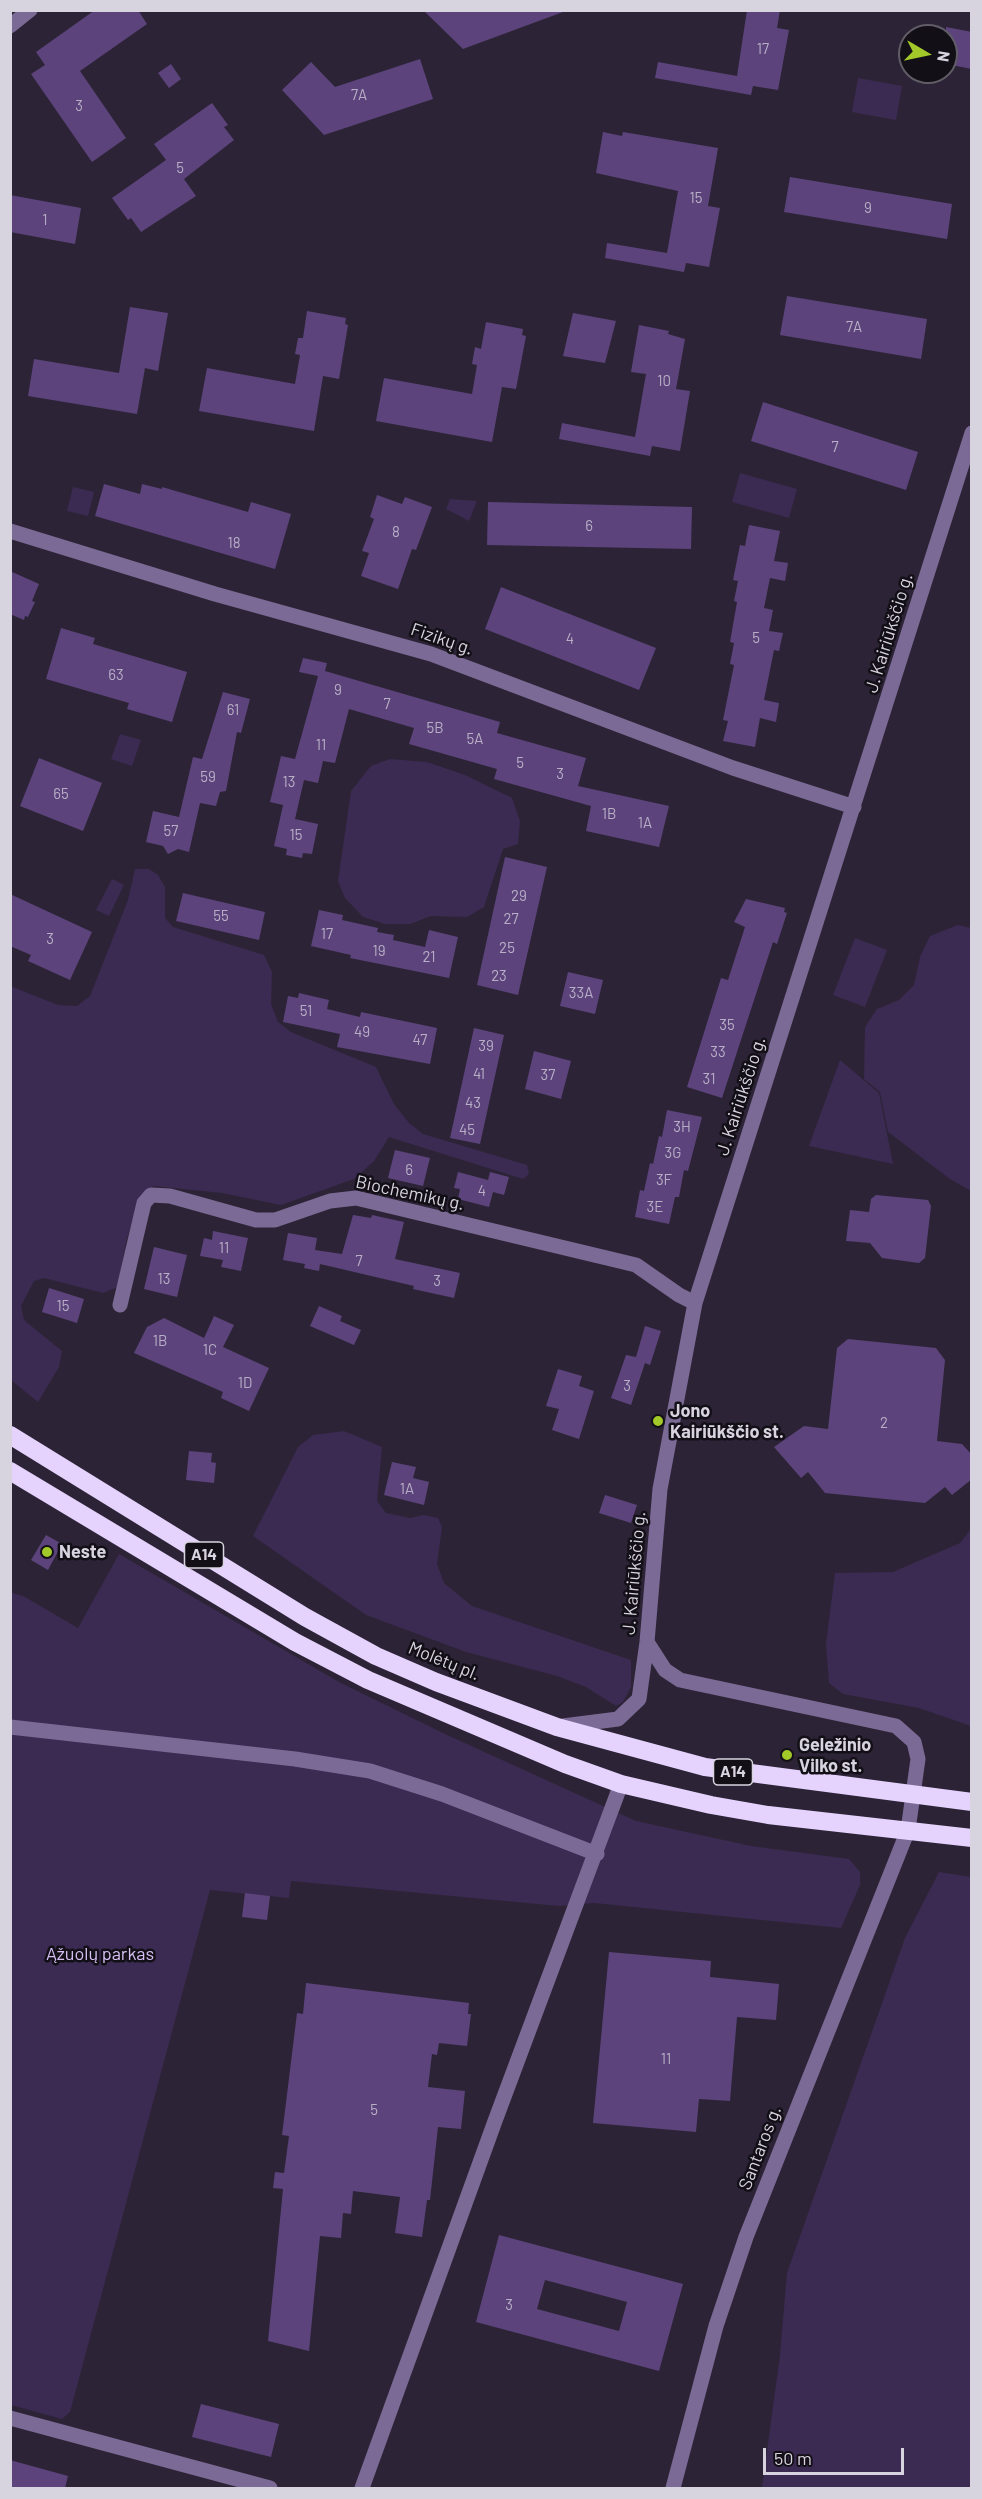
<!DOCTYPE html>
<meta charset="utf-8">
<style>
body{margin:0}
#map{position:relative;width:982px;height:2499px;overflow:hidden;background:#2c2436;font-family:Barlow,sans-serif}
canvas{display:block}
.frame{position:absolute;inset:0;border:12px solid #d7d3df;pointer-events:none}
.north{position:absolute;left:898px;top:24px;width:60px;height:60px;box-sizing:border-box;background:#130f17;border:2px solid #615d67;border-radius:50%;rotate:99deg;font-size:16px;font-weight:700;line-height:24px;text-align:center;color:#d7d3df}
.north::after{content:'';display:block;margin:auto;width:21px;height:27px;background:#a2c929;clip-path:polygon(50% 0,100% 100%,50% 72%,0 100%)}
.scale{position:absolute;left:763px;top:2448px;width:141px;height:27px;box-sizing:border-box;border:3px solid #d7d3df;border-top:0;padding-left:8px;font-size:18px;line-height:21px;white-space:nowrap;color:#d7d3df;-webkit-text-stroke:4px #130f17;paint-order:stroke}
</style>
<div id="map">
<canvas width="982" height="2499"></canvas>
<div class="frame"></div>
<div class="north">N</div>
<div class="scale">50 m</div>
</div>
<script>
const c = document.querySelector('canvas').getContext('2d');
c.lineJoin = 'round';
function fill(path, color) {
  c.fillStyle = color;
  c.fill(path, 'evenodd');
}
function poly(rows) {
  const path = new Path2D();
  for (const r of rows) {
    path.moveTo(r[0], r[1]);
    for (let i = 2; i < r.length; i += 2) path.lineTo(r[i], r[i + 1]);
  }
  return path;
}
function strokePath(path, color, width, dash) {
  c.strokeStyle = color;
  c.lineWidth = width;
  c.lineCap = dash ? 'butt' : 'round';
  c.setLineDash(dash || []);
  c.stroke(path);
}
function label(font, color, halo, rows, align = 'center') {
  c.font = font + ' Barlow,sans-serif';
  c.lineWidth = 5;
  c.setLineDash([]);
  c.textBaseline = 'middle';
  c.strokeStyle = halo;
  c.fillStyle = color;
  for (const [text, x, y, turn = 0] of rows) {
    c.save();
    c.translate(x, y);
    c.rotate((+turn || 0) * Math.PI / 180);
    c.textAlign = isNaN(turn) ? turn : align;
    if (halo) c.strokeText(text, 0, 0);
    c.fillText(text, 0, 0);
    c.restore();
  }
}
const green = poly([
 [858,78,902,86,896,120,852,112],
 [740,473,797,489,789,518,732,502],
 [73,487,94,492,88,516,67,511],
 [450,499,477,501,469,521,446,509],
 [120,734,141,740,132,766,111,759],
 [390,759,427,762,465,775,512,798,520,821,518,844,503,849,484,907,467,917,431,916,410,924,385,924,363,917,345,898,338,881,351,791,371,766],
 [135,869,149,869,158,875,165,887,165,918,173,927,264,955,272,972,271,1004,278,1022,291,1032,376,1067,394,1104,409,1123,423,1134,527,1165,529,1174,523,1179,389,1137,374,1161,354,1179,281,1205,222,1193,154,1186,140,1195,126,1242,118,1287,103,1293,44,1278,34,1281,21,1306,24,1320,62,1351,59,1367,38,1402,11,1380,10,986,58,1005,77,1006,90,996,128,900],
 [112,879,124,885,109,916,96,910],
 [958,925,972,928,971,1191,950,1179,888,1132,880,1092,864,1079,865,1027,877,1009,899,1000,914,985,920,957,930,936],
 [855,938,887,950,865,1007,833,995],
 [840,1060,879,1093,893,1164,809,1146],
 [344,1431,382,1447,377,1501,386,1513,410,1518,423,1515,438,1518,442,1527,437,1564,444,1583,472,1606,631,1660,631,1687,623,1702,616,1706,586,1687,557,1676,466,1652,366,1615,253,1536,298,1447,313,1435],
 [971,1529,971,1726,919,1708,843,1694,829,1683,826,1644,835,1573,893,1572,960,1543],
 [119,1554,339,1682,445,1734,636,1821,751,1846,849,1859,860,1872,860,1885,841,1928,594,1903,559,1906,291,1881,289,1898,210,1890,70,2412,62,2419,11,2405,10,1592,25,1597,78,1628],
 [939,1872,971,1877,971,2488,762,2488,780,2355,787,2273,905,1938]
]);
const building = poly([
 [95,10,138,10,147,24,80,71,126,138,92,162,31,74,45,65,36,52],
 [423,10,562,10,563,12,463,49],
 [747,10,780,10,777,28,789,30,778,90,753,86,751,95,655,78,658,62,737,76],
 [946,27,972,32,972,69,946,64],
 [420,59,433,99,324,135,282,90,311,62,335,87],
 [171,64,181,79,169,88,158,73],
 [212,103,228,125,224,127,234,140,184,179,196,196,141,232,131,218,128,220,112,198,166,160,154,144],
 [603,132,622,136,623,132,718,148,708,206,720,208,709,267,686,263,684,272,605,258,607,243,667,253,678,191,596,173],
 [790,177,952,204,947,239,784,212],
 [10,195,81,208,75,244,10,232],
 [787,296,927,319,921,359,780,335],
 [130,307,168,313,158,371,145,368,137,414,28,396,34,359,119,373],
 [307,311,346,318,345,324,348,325,339,379,323,376,314,431,199,411,207,368,295,384,300,355,295,354,298,338,303,338],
 [573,313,616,321,605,363,563,356],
 [486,322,523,329,522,335,526,336,516,389,502,387,492,442,376,421,384,378,472,394,477,365,472,364,475,347,481,349],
 [639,325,669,331,668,334,685,339,676,389,690,391,680,451,652,446,650,456,559,439,562,423,635,437,646,374,631,372],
 [763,402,918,452,906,490,751,441],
 [104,484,140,494,142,484,162,489,162,487,248,512,251,502,291,514,275,569,95,516],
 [377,495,402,504,405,497,432,507,416,550,412,549,398,589,361,576,369,553,362,551,374,519,370,517],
 [488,502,692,507,691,549,487,545],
 [749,525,780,531,774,561,788,563,785,581,770,578,764,608,773,610,769,631,783,633,779,651,774,650,764,700,779,703,776,722,760,718,755,747,723,741,728,721,723,720,734,665,730,664,734,643,730,642,737,602,734,601,738,581,733,580,740,545,745,546],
 [10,571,39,584,32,601,35,602,28,617,25,616,24,620,10,614],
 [501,587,656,648,639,690,485,629],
 [61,628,95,638,93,644,187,672,172,722,127,709,129,703,46,679],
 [303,658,327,663,325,671,500,722,497,733,586,758,578,786,669,806,659,847,586,831,591,806,494,779,497,769,409,744,414,728,349,709,335,763,323,761,318,783,304,780,295,819,318,824,312,854,303,853,302,858,286,855,287,849,274,846,283,805,270,802,281,756,295,759,318,676,299,672],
 [223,692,250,699,241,733,237,732,226,791,220,792,216,806,200,803,189,852,178,849,168,854,163,846,146,842,153,811,179,817,193,757,202,759],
 [39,758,102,783,83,831,20,806],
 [505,857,547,867,518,995,477,985],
 [183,893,265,912,259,940,176,921],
 [10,894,92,932,70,980,28,961,31,955,10,946],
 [746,899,785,908,784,912,787,913,777,944,773,942,722,1098,687,1087,721,978,728,980,745,927,734,922],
 [319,910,343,915,342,920,378,928,377,932,394,935,393,940,425,947,429,930,458,937,449,978,350,958,351,955,311,946],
 [568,972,603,980,595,1014,560,1006],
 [299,993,329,1000,327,1009,360,1017,361,1012,437,1028,430,1064,337,1047,340,1034,283,1022,288,996,298,998],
 [474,1028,504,1035,480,1144,450,1138],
 [534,1051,571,1061,561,1099,525,1089],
 [667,1110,702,1117,688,1171,684,1170,679,1197,675,1197,669,1224,635,1217,640,1190,644,1191,650,1163,653,1164,659,1136,662,1137],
 [395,1150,430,1158,423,1186,388,1178],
 [458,1172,488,1180,490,1172,509,1177,504,1195,493,1192,489,1207,458,1199,460,1189,454,1188],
 [876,1195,928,1200,931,1206,925,1258,919,1263,882,1258,870,1243,846,1241,850,1210,869,1212,871,1199],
 [353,1215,371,1218,372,1215,404,1222,395,1259,460,1273,454,1298,413,1289,414,1286,320,1264,319,1271,304,1268,305,1264,283,1260,288,1233,317,1238,315,1250,342,1254],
 [213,1231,248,1238,241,1271,221,1267,223,1260,200,1256,204,1238,212,1240],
 [154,1247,187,1255,177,1297,144,1289],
 [49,1288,84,1299,77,1323,42,1312],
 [319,1306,342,1316,340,1321,361,1330,354,1345,310,1326],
 [214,1316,234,1325,223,1347,269,1368,249,1411,221,1398,223,1392,134,1353,147,1327,164,1318,204,1338],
 [645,1326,661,1331,650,1365,645,1363,631,1405,611,1398,626,1355,636,1357],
 [848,1339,936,1348,945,1360,937,1441,962,1444,972,1455,972,1479,952,1495,945,1487,925,1503,825,1493,808,1472,801,1478,774,1447,804,1426,828,1429,837,1348],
 [558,1369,582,1376,579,1386,594,1391,579,1439,552,1430,559,1409,546,1406],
 [189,1451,212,1453,211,1462,216,1463,214,1483,186,1480],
 [392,1462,416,1467,413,1478,429,1482,424,1505,384,1495],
 [605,1495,637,1505,631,1523,599,1513],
 [46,1535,62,1544,48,1570,31,1560],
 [245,1893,270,1896,267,1920,242,1917],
 [609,1952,711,1961,710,1977,779,1984,776,2020,737,2017,730,2101,699,2099,696,2132,593,2123],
 [306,1983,469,2003,468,2014,471,2014,467,2046,439,2043,437,2055,432,2054,428,2087,465,2091,461,2129,438,2127,430,2200,427,2200,422,2237,395,2233,400,2197,353,2191,351,2214,343,2213,341,2238,320,2236,309,2351,268,2341,283,2189,273,2188,275,2172,284,2173,289,2136,282,2135,297,2013,303,2014],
 [499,2235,683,2284,659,2371,476,2322],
 [545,2280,627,2302,619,2331,537,2309],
 [201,2404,279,2424,271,2457,192,2437],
 [10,2460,68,2476,65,2488,10,2488]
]);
const minor = poly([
 [10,26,30,10],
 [10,531,215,594,431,654,733,768,854,807],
 [120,1305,144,1203,151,1195,170,1196,256,1220,275,1220,330,1201,356,1198,636,1265,679,1295,695,1303],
 [647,1642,665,1670,680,1680,896,1726,914,1742,918,1759,908,1830,746,2237,716,2326,673,2488],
 [563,1726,618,1719,639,1699,647,1642,660,1489,695,1303,972,433],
 [10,1727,295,1759,370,1771,442,1794,597,1854],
 [10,2418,270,2488],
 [362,2488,495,2121,621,1784]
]);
const highway = poly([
 [10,1435,305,1617,376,1656,436,1682,557,1727,705,1767,972,1802],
 [10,1471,295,1642,368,1680,565,1764,621,1784,711,1805,768,1815,972,1838]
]);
const markers = [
 [658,1421,6,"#a2c929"],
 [47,1552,6,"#a2c929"],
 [787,1755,6,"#a2c929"]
];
const numberNames = [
 ["17",763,49],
 ["7A",359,95],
 ["3",79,106],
 ["5",180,168],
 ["15",696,198],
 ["9",868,208],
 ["1",45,220],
 ["7A",854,327],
 ["10",664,381],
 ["7",835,447],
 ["6",589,526],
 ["8",396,532],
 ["18",234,543],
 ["5",756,638],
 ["4",570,639],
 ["63",116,675],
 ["9",338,690],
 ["7",387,704],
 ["61",233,710],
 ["5B",435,728],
 ["5A",475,739],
 ["11",321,745],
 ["5",520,763],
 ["3",560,774],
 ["59",208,777],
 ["13",289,782],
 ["65",61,794],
 ["1B",609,814],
 ["1A",645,823],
 ["57",171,831],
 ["15",296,835],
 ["29",519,896],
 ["55",221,916],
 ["27",511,919],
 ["17",327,934],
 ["3",50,939],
 ["25",507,948],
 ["19",379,951],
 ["21",429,957],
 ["23",499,976],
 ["33A",581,993],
 ["51",306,1011],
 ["35",727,1025],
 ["49",362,1032],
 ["47",420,1040],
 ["39",486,1046],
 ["33",718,1052],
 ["41",479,1074],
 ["37",548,1075],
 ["31",709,1079],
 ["43",473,1103],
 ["3H",682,1127],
 ["45",467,1130],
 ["3G",673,1153],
 ["6",409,1170],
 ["3F",664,1180],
 ["4",482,1191],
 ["3E",655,1207],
 ["11",224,1248],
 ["7",359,1261],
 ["13",164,1279],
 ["3",437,1281],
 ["15",63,1306],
 ["1B",160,1341],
 ["1C",210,1350],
 ["1D",245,1383],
 ["3",627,1386],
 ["2",884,1423],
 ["1A",407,1489],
 ["11",666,2059],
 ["5",374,2110],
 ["3",509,2305]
];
const shields = [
 [204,1555,39],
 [733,1772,39]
];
const shieldNames = [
 ["A14",204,1555],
 ["A14",733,1772]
];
const streetNames = [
 ["J. Kairiūkščio g.",889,633,-73],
 ["Fizikų g.",442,639,19],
 ["J. Kairiūkščio g.",741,1096,-72],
 ["Biochemikų g.",410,1193,12],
 ["J. Kairiūkščio g.",634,1573,-85],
 ["Molėtų pl.",444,1661,22],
 ["Santaros g.",760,2148,-69]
];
const poiNames = [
 ["Jono",670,1411],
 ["Kairiūkščio st.",670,1432],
 ["Neste",59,1552],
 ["Geležinio",799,1745],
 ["Vilko st.",799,1766]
];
const parkNames = [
 ["Ąžuolų parkas",100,1954]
];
fill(green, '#3b2a51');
fill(building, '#5c437b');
strokePath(minor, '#7b6a95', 15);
strokePath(highway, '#e5d3fe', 18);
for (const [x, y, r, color] of markers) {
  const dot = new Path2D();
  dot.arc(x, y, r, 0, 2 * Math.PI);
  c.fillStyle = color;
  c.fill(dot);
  strokePath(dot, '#130f17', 2);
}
label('15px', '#b8afc6', null, numberNames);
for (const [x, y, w] of shields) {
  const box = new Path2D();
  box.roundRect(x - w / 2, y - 13, w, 26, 4.5);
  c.fillStyle = '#130f17';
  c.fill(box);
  strokePath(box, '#d7d3df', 1.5);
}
label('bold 16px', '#d7d3df', null, shieldNames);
label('18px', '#d7d3df', '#130f17', streetNames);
label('bold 18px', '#d7d3df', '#130f17', poiNames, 'left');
label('18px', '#d6c1f4', '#130f17', parkNames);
</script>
